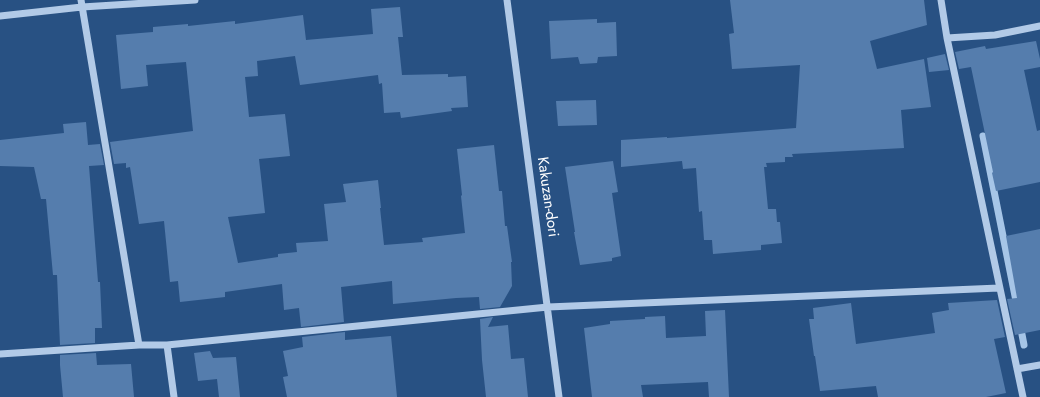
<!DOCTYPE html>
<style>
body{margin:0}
canvas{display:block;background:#285183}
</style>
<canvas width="1040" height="397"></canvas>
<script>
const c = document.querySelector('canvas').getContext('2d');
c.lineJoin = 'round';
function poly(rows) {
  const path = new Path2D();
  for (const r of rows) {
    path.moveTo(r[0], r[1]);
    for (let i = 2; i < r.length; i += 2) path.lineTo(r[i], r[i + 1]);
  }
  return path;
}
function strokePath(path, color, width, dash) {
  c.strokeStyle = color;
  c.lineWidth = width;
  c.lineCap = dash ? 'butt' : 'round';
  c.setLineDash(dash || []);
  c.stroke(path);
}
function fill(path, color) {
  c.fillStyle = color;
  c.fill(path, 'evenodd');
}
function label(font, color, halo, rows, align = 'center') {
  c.font = font + ' Jost,sans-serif';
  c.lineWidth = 3;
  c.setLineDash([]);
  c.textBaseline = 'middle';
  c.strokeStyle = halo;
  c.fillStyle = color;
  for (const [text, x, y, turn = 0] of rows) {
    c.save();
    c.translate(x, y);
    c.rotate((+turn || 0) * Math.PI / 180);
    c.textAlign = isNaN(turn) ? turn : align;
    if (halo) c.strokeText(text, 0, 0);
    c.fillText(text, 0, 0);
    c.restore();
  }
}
const stream = poly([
 [983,136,1017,306],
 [1020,324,1024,345]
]);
const building = poly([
 [730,0,924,0,927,25,870,41,877,69,924,59,931,107,901,110,904,148,792,154,793,157,785,157,785,162,766,163,767,167,764,167,768,209,776,209,777,222,780,222,782,243,761,245,761,250,713,254,712,240,704,240,702,211,699,212,696,168,683,169,682,161,621,167,621,140,667,137,667,138,796,128,800,65,732,69,729,34,734,33],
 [400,7,403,37,398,37,402,75,448,74,448,77,466,76,468,107,451,108,452,111,401,118,400,112,384,113,382,83,379,84,378,75,300,85,295,56,257,61,258,76,245,77,249,117,285,114,290,156,259,159,265,213,228,217,238,263,278,257,278,254,297,252,296,243,328,241,324,204,346,202,343,184,378,180,381,208,380,208,384,245,423,242,422,238,465,233,461,196,462,195,457,149,494,145,499,191,502,191,505,226,507,226,512,262,511,262,512,286,500,307,480,309,479,297,456,298,393,304,392,281,341,287,344,322,301,327,299,308,284,310,282,284,225,292,225,297,180,302,178,281,170,282,164,221,139,224,130,167,126,168,126,163,114,164,110,142,193,131,186,62,146,65,148,86,121,89,116,35,153,32,153,27,188,24,188,26,235,21,235,24,303,15,306,40,373,34,371,9],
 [597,19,597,23,616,22,617,56,598,57,597,63,580,64,578,57,551,59,549,21],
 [1036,41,1040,59,1040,67,1024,70,1037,131,1040,130,1040,182,996,191,992,173,993,172,971,67,959,69,955,52,985,46,986,49],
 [945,54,949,70,929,72,927,58],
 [596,100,597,125,558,126,556,101],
 [86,122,88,145,100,144,104,165,89,166,98,282,100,282,102,328,95,328,95,343,60,345,57,275,53,275,46,199,41,199,34,167,0,166,0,140,64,133,63,124],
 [613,161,618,192,612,193,621,256,612,258,612,261,580,265,574,232,575,232,565,167],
 [1040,229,1040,330,1015,335,1007,299,1017,298,1006,236],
 [997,300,1005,337,994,339,1006,393,986,397,878,397,876,386,820,391,815,356,814,356,809,319,814,319,813,308,851,303,856,344,935,333,932,313,949,310,948,303],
 [725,310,729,397,709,397,708,382,641,385,643,397,592,397,584,328,610,324,610,321,645,319,645,317,665,316,666,338,706,336,705,311],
 [493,317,488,327,508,325,511,359,524,358,528,397,486,397,482,360,480,319],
 [345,332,345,340,391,336,397,397,287,397,283,377,288,376,283,351,303,347,302,337],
 [210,351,213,358,236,357,240,397,219,397,217,379,198,381,194,353],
 [96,353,97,365,131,364,134,397,63,397,60,365,60,355]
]);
const minor = poly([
 [81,0,139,345],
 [507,0,559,397],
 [941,0,947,38,1023,397],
 [0,16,82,7,195,0],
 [947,38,995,35,1040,26],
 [167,345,174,397],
 [0,354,139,345,167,345,548,307,999,288],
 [1017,369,1040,365]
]);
const streetNames = [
 ["Kakuzan-dori",547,197,82]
];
strokePath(stream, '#a6c5e7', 7);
fill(building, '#557dad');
strokePath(minor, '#b2cae7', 7);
label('15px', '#fff', '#285183', streetNames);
</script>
